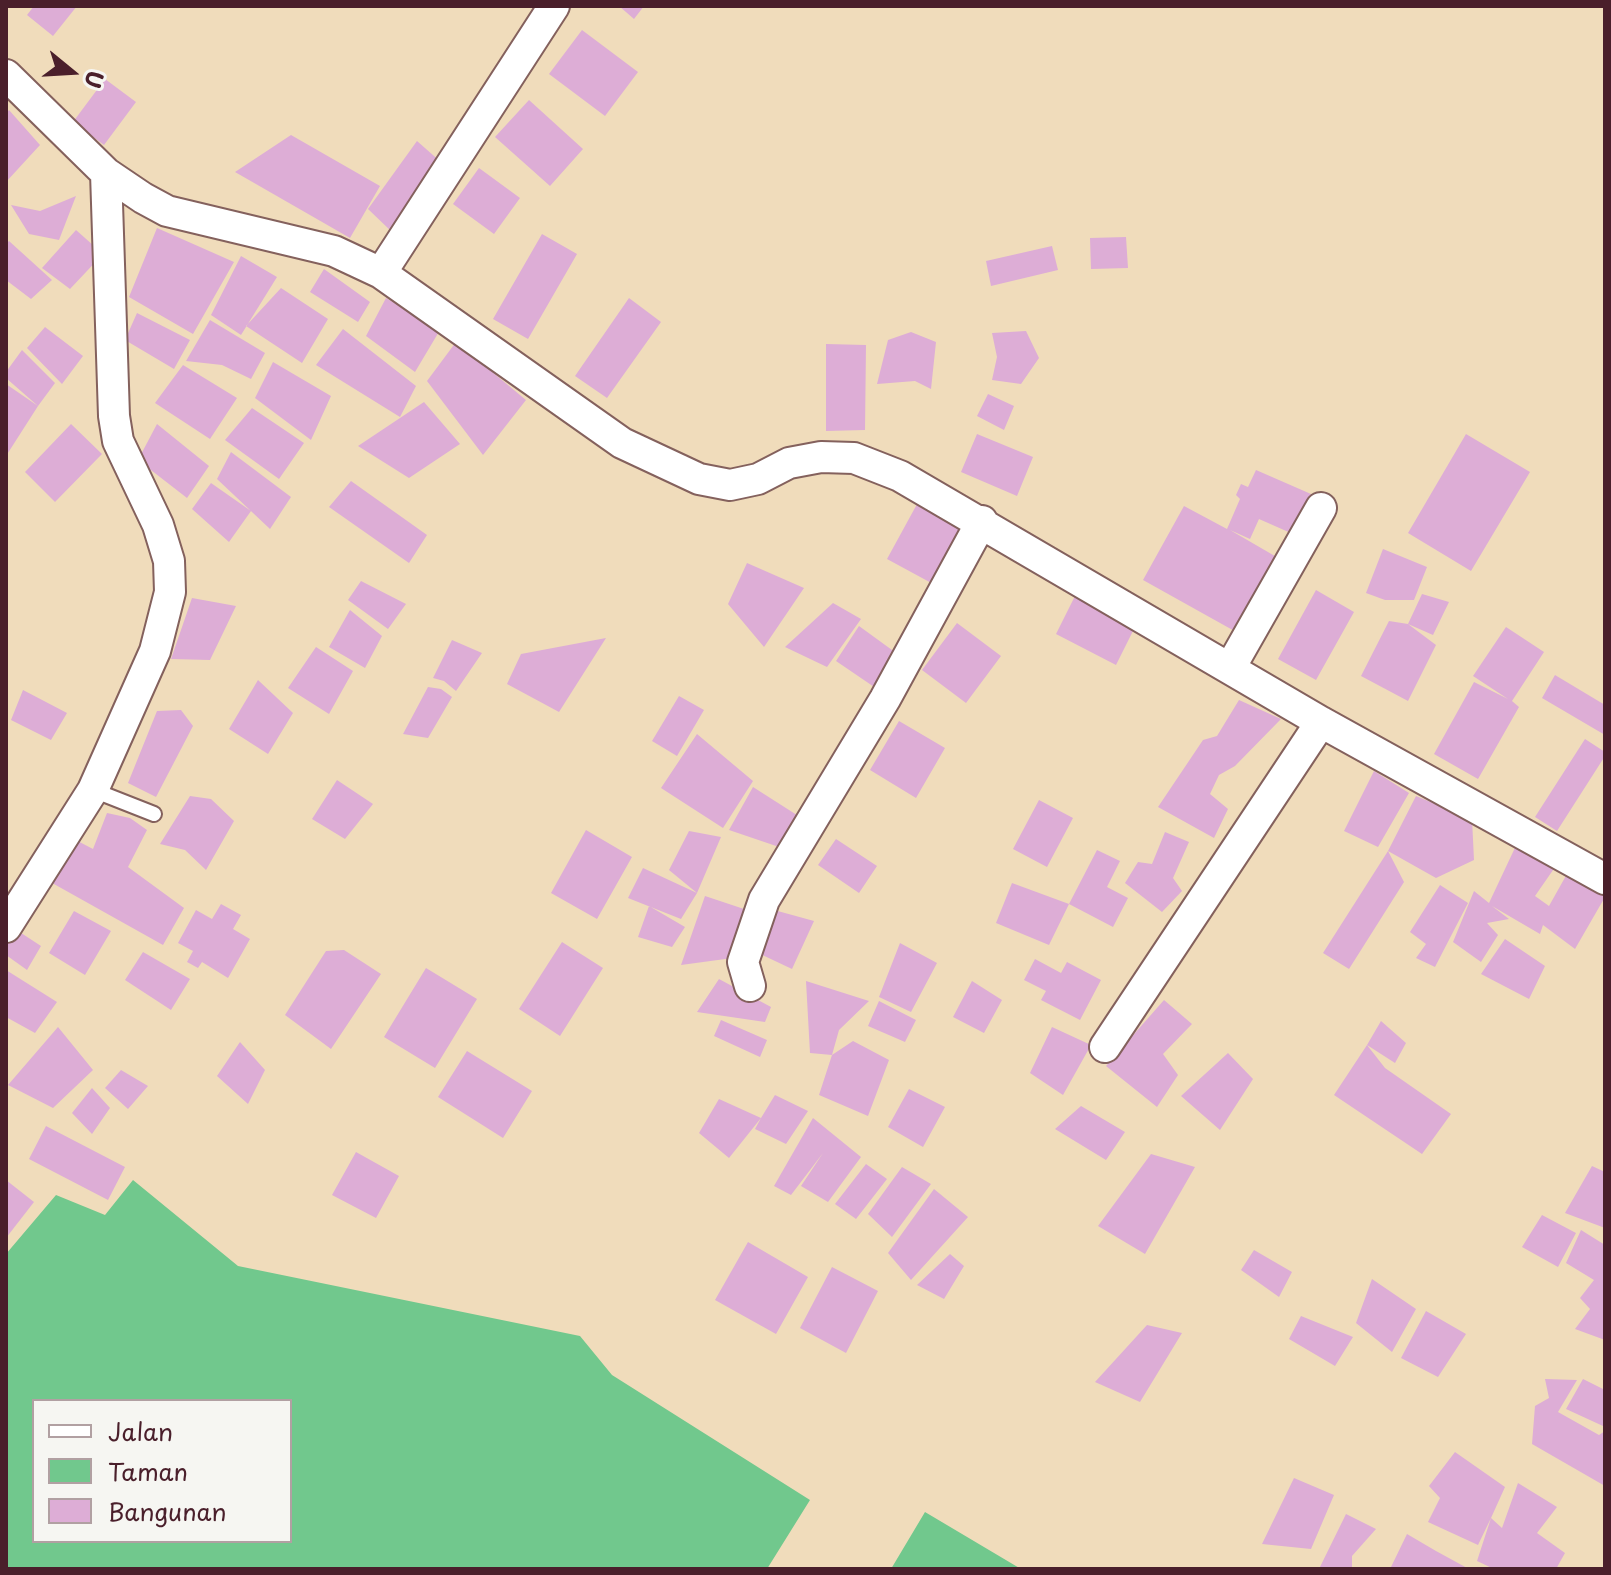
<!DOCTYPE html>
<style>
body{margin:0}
#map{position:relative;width:1611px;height:1575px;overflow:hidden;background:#f0dcbb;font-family:"Playpen Sans",sans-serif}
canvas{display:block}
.frame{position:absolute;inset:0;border:8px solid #4a1f2b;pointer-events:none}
.legend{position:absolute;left:32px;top:1399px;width:260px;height:144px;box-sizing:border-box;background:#f6f6f2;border:2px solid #b1a0a2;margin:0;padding:10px 14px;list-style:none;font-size:24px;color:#4a1f2b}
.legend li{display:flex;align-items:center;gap:16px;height:40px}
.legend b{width:40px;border:2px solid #b1a0a2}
.north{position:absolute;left:32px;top:32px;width:80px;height:80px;-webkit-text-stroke:6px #f6f6f2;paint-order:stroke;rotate:108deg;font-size:22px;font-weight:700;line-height:32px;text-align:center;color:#4a1f2b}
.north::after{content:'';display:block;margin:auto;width:28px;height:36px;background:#4a1f2b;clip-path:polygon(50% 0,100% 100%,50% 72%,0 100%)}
</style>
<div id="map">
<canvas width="1611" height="1575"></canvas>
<div class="frame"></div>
<ul class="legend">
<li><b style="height:10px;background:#fff"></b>Jalan</li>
<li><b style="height:22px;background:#71c88d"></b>Taman</li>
<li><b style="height:22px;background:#ddadd6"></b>Bangunan</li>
</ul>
<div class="north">U</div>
</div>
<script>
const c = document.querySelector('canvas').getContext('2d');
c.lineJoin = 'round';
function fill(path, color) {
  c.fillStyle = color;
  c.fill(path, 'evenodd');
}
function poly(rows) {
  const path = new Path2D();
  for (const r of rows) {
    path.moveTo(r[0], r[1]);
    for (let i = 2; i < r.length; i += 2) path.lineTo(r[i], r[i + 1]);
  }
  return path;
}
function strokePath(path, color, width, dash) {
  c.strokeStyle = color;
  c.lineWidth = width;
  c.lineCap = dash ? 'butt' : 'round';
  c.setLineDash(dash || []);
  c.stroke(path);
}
const green = poly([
 [133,1180,238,1266,580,1336,612,1375,810,1500,767,1569,6,1569,6,1254,56,1195,105,1215],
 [34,1401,290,1401,290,1541,34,1541],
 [925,1512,1021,1569,891,1569]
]);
const building = poly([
 [34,6,77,6,53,36,27,15],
 [619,6,644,6,634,19],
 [582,30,638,72,605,116,549,74],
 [105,79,136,102,104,145,73,122],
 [529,100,583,149,550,186,495,137],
 [9,110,40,145,6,182,6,114],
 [291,135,380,186,350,238,235,172],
 [417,141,442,163,392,232,368,209],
 [479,168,520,198,494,234,453,204],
 [76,196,59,240,29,234,11,205,40,211],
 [157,228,234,262,193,334,129,297],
 [76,230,103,254,70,289,42,268],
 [542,234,577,254,528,339,493,319],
 [1126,237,1128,268,1091,269,1090,238],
 [9,241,52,280,31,299,6,280,6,244],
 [1052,246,1058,270,991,286,986,261],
 [241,256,277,277,241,335,211,315],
 [324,269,370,302,358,322,310,292],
 [281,288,328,319,302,363,246,326],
 [386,298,440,330,415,372,366,336],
 [629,298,661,322,607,398,575,376],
 [137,313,190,340,174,369,125,340],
 [210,320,265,353,251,379,222,365,186,361],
 [45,327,83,356,62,384,27,348],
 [343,329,416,386,400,417,316,365],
 [1026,331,1039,358,1021,384,992,380,997,357,992,333],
 [911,332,936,342,931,389,915,381,877,384,888,340],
 [456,342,526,400,483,455,427,381],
 [826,344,866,345,865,430,826,431],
 [22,350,55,383,38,406,6,378,6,372],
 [273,362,331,396,311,440,255,398],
 [183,365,237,398,210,439,155,403],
 [6,384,38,406,6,456],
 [988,394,1014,406,1004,430,977,416],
 [424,402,460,444,409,478,358,446],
 [252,408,304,443,279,479,225,440],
 [71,424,102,454,55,502,25,472],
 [157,424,209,466,187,498,138,460],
 [977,434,1033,457,1017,496,961,472],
 [1466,434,1530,472,1471,571,1408,533],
 [231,452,291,497,270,529,217,479],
 [1256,470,1311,494,1293,534,1259,519,1250,539,1230,530,1280,559,1238,633,1143,580,1184,506,1227,529,1240,499,1236,495,1241,484,1248,487],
 [351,481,427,535,409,563,329,507],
 [211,483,251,511,229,542,192,509],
 [922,495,970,521,935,585,887,559],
 [1383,549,1427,567,1414,600,1385,600,1366,593],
 [747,563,804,588,764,647,728,604],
 [361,581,406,604,388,629,348,600],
 [1316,590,1354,612,1316,680,1278,659],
 [1077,592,1137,623,1116,665,1056,634],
 [1422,594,1449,602,1433,635,1408,624],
 [192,598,236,606,210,660,171,659],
 [833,603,861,619,827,667,785,647],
 [350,610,382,636,365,668,329,647],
 [1389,621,1408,624,1436,645,1408,701,1361,676],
 [957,623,1001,656,966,703,922,670],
 [859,626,903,658,883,693,836,661],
 [1506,627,1544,652,1512,701,1519,707,1478,779,1434,754,1474,682,1508,699,1473,676],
 [606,638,559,712,507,684,521,654],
 [452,640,482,653,456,691,444,681,433,678],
 [316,647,353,671,329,714,288,688],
 [1555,675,1605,705,1605,735,1542,698],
 [258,680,293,713,268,754,229,729],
 [428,687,441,689,452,697,428,738,403,734],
 [23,690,67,713,51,740,11,720],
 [679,696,704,710,677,756,652,741],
 [1239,700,1281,719,1235,766,1219,775,1210,794,1228,809,1214,838,1158,807,1203,740,1217,736],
 [181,710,193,726,156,797,128,783,157,711],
 [899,721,945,748,916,798,870,770],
 [697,734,753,781,723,828,661,788],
 [1585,739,1605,752,1605,756,1557,831,1535,817],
 [1374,771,1409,793,1378,847,1344,831],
 [337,780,373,804,345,839,312,819],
 [753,787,800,817,782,848,729,830],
 [190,796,211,799,234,821,206,870,185,850,160,844],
 [1416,796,1472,819,1474,860,1436,878,1388,851],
 [1039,800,1073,818,1047,867,1013,849],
 [107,813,130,818,147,830,128,867,184,908,163,945,45,879,68,836,93,849],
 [586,830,632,857,597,919,551,893],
 [689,831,721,837,697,893,669,870],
 [1165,832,1189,842,1173,878,1182,891,1162,912,1125,883,1138,862,1152,864],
 [1521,835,1560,860,1535,896,1549,906,1572,865,1605,888,1605,897,1575,949,1543,925,1540,934,1492,906,1509,919,1487,923,1498,935,1481,962,1453,942,1474,891,1489,903],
 [836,839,877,866,859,893,818,865],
 [1097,850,1120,861,1107,887,1128,898,1113,927,1069,904],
 [1388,851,1404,882,1349,969,1323,953],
 [643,868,697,893,681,919,628,898],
 [1012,883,1069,904,1049,945,996,923],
 [1440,885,1468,903,1435,967,1416,958,1426,944,1410,932],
 [705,896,756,913,740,957,681,965],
 [221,904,241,915,233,929,250,939,228,978,202,962,198,968,187,962,193,951,178,943,196,910,212,919],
 [649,906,685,927,672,947,638,937],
 [774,910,814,921,792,969,756,952],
 [74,911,111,931,85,975,49,953],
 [15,929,41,946,27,970,6,955,6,946],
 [1505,939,1545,966,1529,999,1481,974],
 [562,942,603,968,560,1036,519,1009],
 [900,943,937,963,911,1012,879,997],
 [344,950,381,974,331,1049,285,1015,326,951],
 [143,952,190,979,171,1010,125,980],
 [1035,959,1061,973,1067,962,1101,980,1080,1020,1041,1000,1046,991,1024,980],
 [426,968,477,999,435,1068,384,1037],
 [6,970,57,1002,35,1033,6,1017],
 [719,979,771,1007,765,1022,697,1012],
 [806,981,869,1001,839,1030,832,1055,810,1053],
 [972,981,1002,1000,984,1033,953,1017],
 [1164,1000,1192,1024,1163,1054,1178,1075,1157,1107,1106,1066],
 [879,1001,916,1020,905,1042,868,1026],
 [721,1020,767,1040,760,1057,714,1036],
 [1381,1021,1406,1043,1395,1063,1367,1045],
 [58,1027,93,1070,53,1108,8,1085],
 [1052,1027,1091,1045,1063,1095,1030,1073],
 [853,1041,889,1060,868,1116,819,1095,832,1055],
 [240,1042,265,1070,248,1104,217,1076],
 [1367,1045,1385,1068,1451,1114,1422,1154,1334,1095],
 [467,1051,532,1091,503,1138,438,1097],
 [1228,1053,1253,1079,1220,1130,1181,1096],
 [121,1070,148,1086,128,1109,105,1088],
 [92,1088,110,1108,92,1134,72,1113],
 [909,1089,945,1107,923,1147,888,1127],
 [775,1095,808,1111,786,1144,755,1129,761,1118,729,1158,699,1133,719,1099,761,1118],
 [1081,1106,1125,1132,1106,1160,1055,1129],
 [813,1118,861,1157,828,1202,801,1186,823,1153,791,1195,774,1186],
 [46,1126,125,1167,108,1200,29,1159],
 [356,1152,399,1176,376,1218,332,1195],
 [1151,1154,1195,1167,1145,1254,1098,1226],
 [866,1164,887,1179,856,1219,835,1204],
 [1592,1166,1605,1172,1605,1228,1565,1213],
 [902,1167,931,1184,892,1237,868,1214],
 [6,1180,34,1202,6,1238],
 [934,1189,968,1217,911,1280,888,1253],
 [1542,1215,1576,1233,1558,1267,1522,1247],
 [1581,1230,1605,1245,1605,1340,1575,1329,1590,1309,1580,1298,1594,1280,1566,1263],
 [748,1242,808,1277,776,1334,715,1300],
 [1254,1250,1292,1272,1279,1297,1241,1270],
 [950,1254,964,1266,944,1299,917,1285],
 [832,1267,878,1291,846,1353,800,1328],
 [1372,1279,1416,1309,1392,1352,1356,1323],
 [1426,1311,1466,1334,1438,1377,1401,1358],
 [1301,1316,1353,1337,1335,1366,1289,1339],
 [1147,1325,1182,1333,1140,1402,1095,1382],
 [1545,1379,1577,1380,1558,1412,1599,1435,1605,1431,1605,1486,1532,1444,1535,1406,1549,1398],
 [1583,1379,1605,1390,1603,1426,1566,1409],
 [1455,1452,1505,1487,1491,1518,1502,1528,1518,1483,1557,1507,1537,1533,1565,1553,1556,1569,1494,1569,1477,1561,1491,1518,1478,1545,1428,1522,1440,1498,1429,1486],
 [1294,1478,1334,1495,1311,1549,1262,1544],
 [1346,1514,1376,1529,1352,1556,1352,1569,1319,1569],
 [1407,1534,1436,1551,1469,1569,1394,1569,1391,1567]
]);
const service = poly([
 [93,790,154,814]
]);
const minor = poly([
 [6,75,106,173,143,198,167,211,334,251,381,273,622,443,699,479,730,485,758,479,789,463,821,457,854,458,900,476,1321,722,1605,879],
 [381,273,554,6],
 [1230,668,1321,508],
 [6,927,93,790,155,651,170,592,169,561,158,525,118,441,114,416,106,173],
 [750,986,743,962,764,900,885,699,982,521],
 [1105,1047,1321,722]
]);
fill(green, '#71c88d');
fill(building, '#ddadd6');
strokePath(service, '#84615d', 18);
strokePath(minor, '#84615d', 34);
strokePath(service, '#fff', 14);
strokePath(minor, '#fff', 30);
</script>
